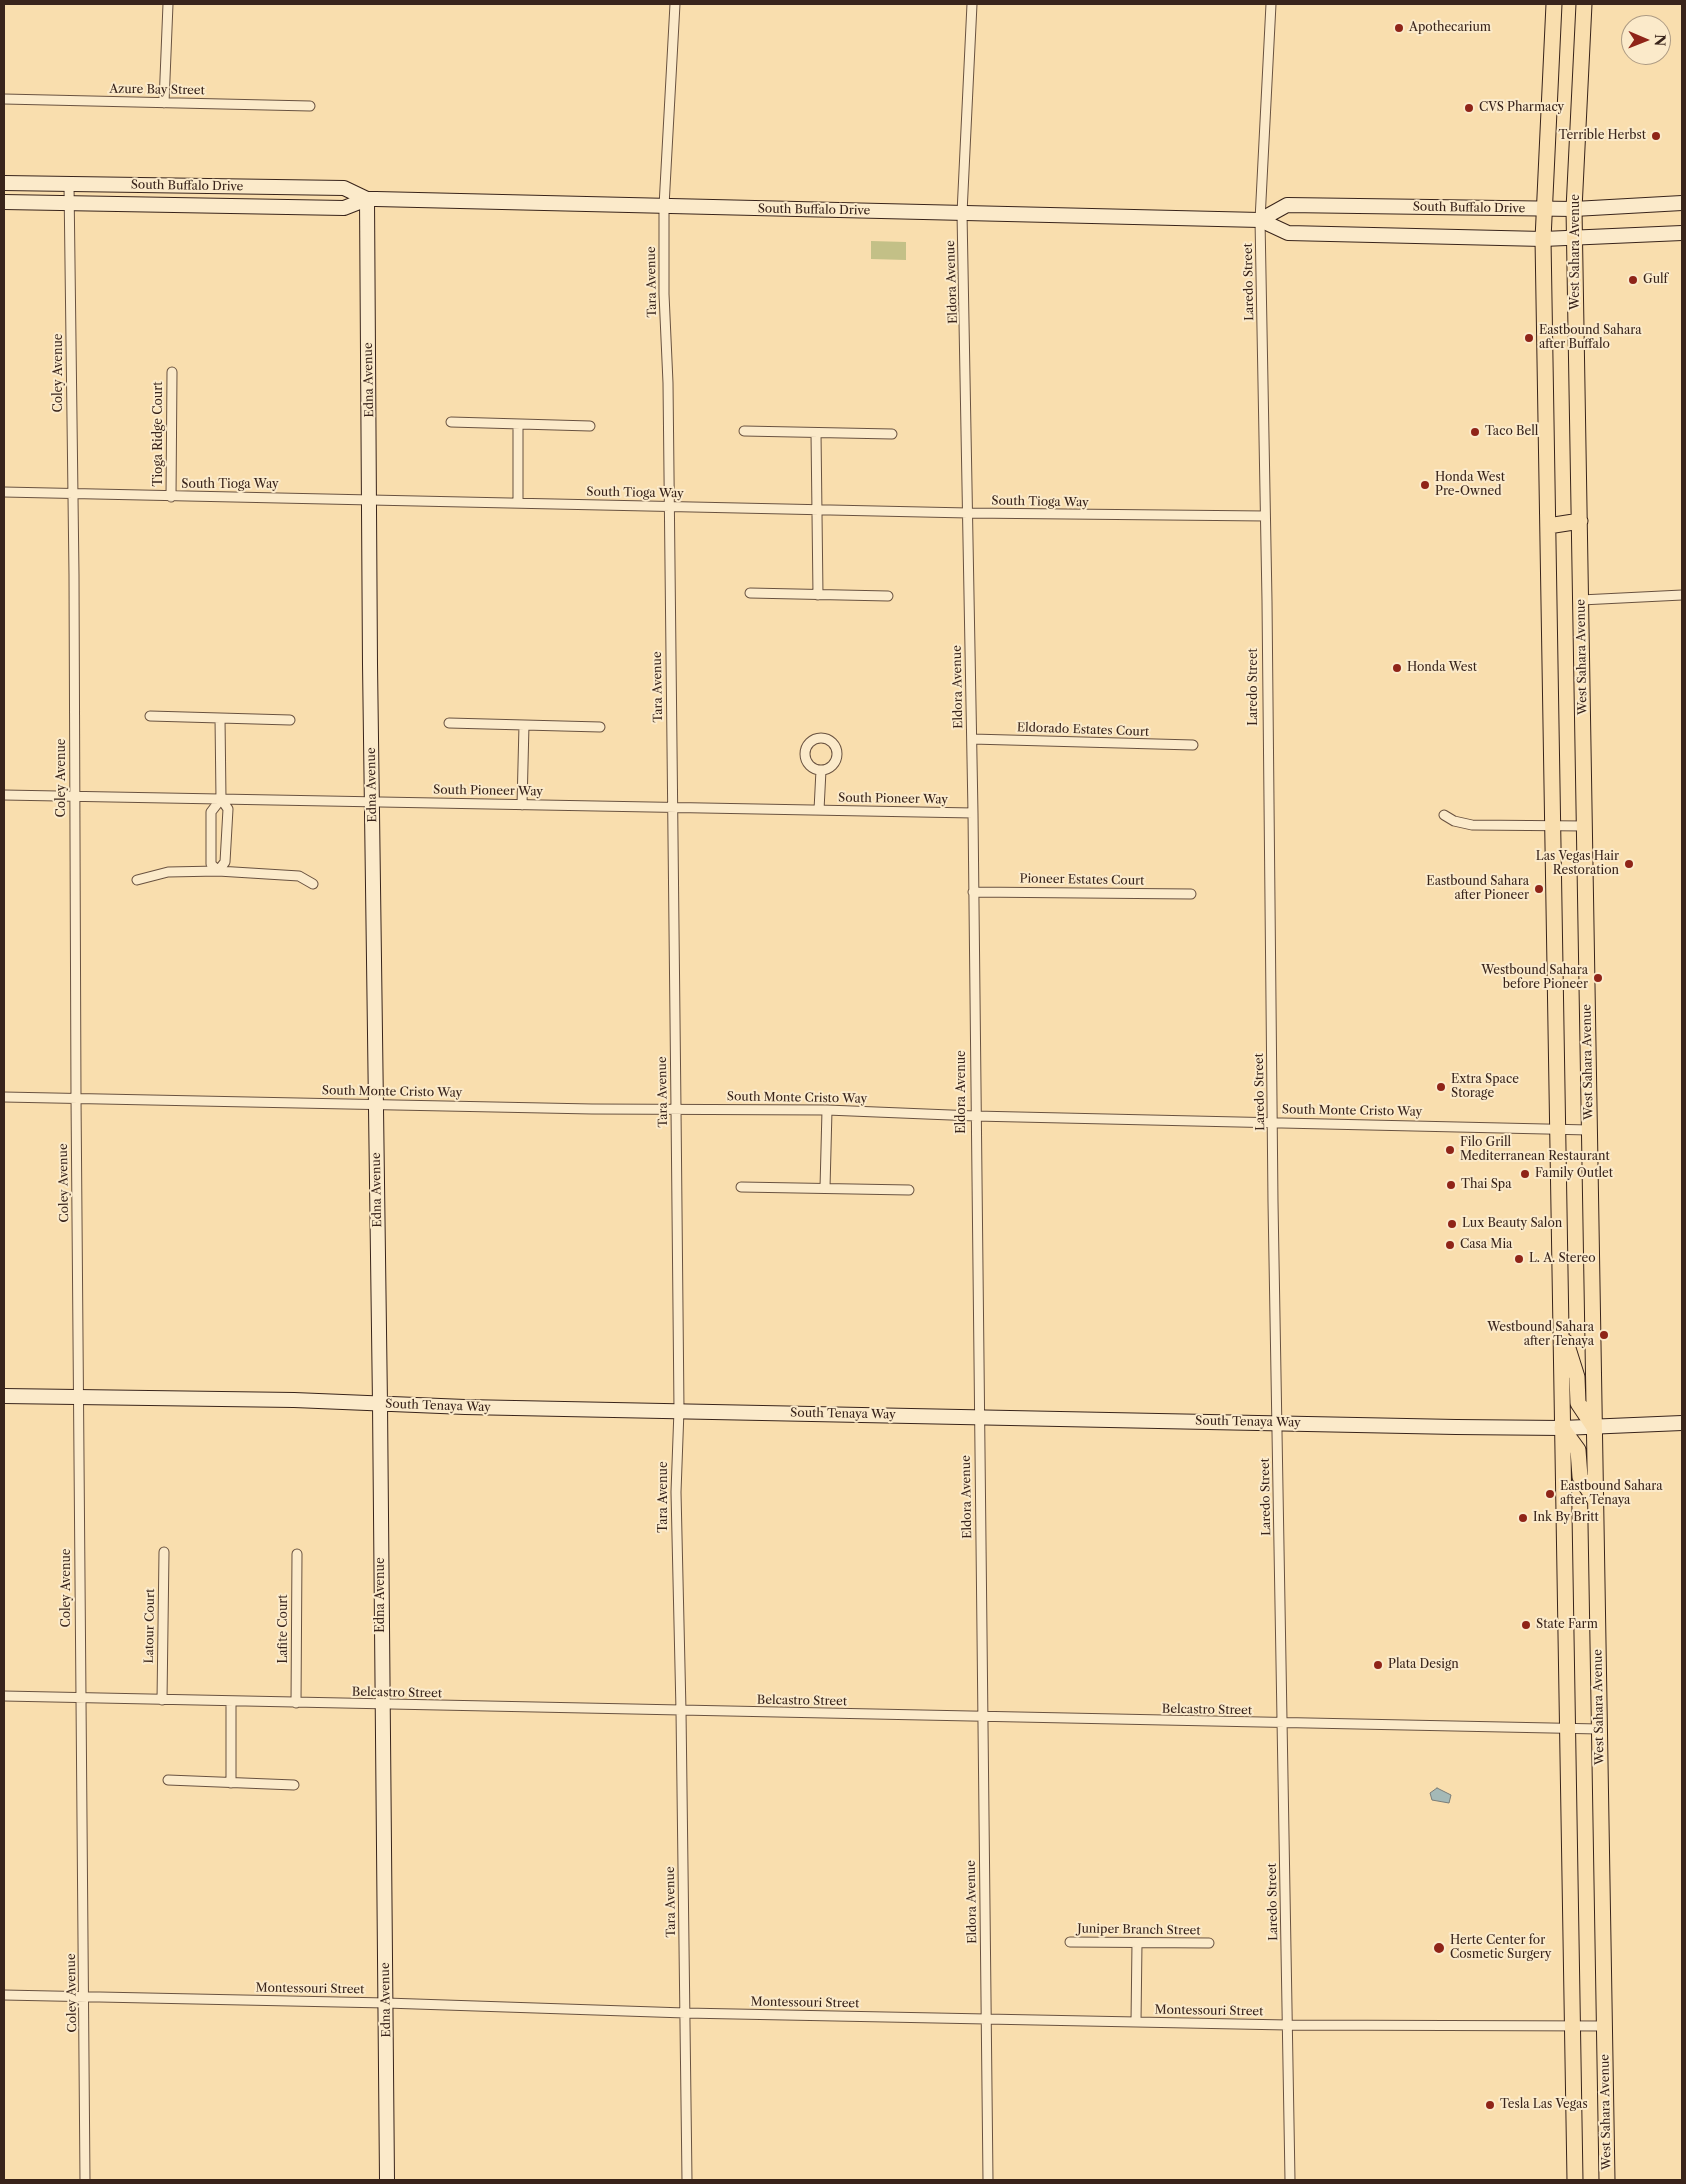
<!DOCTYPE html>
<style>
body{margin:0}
#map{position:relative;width:1686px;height:2184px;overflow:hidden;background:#f9deae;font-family:"Libre Caslon Text",serif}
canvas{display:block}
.frame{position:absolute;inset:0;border:5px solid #39241b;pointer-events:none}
.north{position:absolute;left:1621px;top:15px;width:50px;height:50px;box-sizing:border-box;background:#fbeaca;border:1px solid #ad9b84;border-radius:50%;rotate:91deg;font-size:14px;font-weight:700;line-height:20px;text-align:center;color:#39241b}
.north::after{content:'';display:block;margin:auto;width:18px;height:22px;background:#8f2418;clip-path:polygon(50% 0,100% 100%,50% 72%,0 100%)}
</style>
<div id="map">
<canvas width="1686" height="2184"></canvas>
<div class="frame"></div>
<div class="north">N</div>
</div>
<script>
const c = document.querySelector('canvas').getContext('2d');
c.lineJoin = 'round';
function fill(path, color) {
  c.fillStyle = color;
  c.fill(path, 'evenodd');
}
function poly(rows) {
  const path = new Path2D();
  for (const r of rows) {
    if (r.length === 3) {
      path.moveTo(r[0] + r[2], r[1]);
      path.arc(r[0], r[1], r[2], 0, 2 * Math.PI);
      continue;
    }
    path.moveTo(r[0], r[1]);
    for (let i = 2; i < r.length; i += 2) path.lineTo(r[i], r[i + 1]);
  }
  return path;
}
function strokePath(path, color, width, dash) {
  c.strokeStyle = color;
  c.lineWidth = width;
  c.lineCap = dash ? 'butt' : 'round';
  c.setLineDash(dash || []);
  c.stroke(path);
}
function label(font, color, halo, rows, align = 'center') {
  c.font = font + ' "Libre Caslon Text",serif';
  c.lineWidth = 4;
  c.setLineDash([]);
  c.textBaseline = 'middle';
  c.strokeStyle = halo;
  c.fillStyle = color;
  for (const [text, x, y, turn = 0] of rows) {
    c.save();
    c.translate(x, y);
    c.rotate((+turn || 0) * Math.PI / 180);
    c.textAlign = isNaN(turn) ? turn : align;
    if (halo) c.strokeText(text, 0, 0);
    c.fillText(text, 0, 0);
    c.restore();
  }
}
const green = poly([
 [871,241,906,242,906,260,871,259]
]);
const water = poly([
 [1437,1788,1451,1795,1449,1803,1432,1800,1430,1793,1437,1788]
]);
const street = poly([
 [675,4,664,206,664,294,668,383,676,1109,679,1410,676,1492,681,1711,687,2180],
 [972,4,962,213,973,813,988,2180],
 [1271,4,1260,220,1267,601,1273,1202,1290,2180],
 [4,99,310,106],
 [164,103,168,4],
 [69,185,74,575,76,1097,85,2180],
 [451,422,590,426],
 [518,424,518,503],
 [744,431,892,434],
 [816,433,818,595],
 [4,492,968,513,1265,516],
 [171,497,172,372],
 [750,593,888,596],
 [1581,600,1682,595],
 [150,716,290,720],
 [220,718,221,799,228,809,225,862,218,871,211,864,211,812,221,799],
 [449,723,600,727],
 [821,754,16],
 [972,739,1193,745],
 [4,795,973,813],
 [522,805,524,725],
 [819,810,821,770],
 [1444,815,1454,821,1472,825,1585,826],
 [137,880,168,872,218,871,299,876,313,884],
 [973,892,1191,894],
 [4,1097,592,1109,827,1110,975,1116,1589,1130],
 [741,1187,909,1190],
 [825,1188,827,1110],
 [4,1696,1599,1729],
 [162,1700,164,1552],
 [296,1703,297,1554],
 [168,1780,294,1785],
 [231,1783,231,1701],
 [1070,1942,1209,1943],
 [4,1995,386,2003,685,2013,1287,2025,1605,2026],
 [1136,2022,1137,1943]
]);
const secondary = poly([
 [4,183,344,188,367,199],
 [367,199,370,664,380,1404,387,2180],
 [4,202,344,208,367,199,376,199,1260,220,1288,233,1543,239,1682,233],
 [1260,220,1287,205,1574,209,1682,203],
 [4,1396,294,1400,465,1407,1456,1427,1562,1428,1682,1423]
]);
const primary = poly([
 [1554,4,1543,239,1575,2180],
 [1584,4,1574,209,1607,2180],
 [1548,526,1580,521],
 [1566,1342,1577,1377,1578,1403,1594,1427],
 [1562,1428,1578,1450,1580,1477,1595,1500]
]);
const markers = [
 [1399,28,5,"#8f2418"],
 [1469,108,5,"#8f2418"],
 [1656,136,5,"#8f2418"],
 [1633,280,5,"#8f2418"],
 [1529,338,5,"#8f2418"],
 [1475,432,5,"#8f2418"],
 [1425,485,5,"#8f2418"],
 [1397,668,5,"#8f2418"],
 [1629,864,5,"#8f2418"],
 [1539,889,5,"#8f2418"],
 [1598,978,5,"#8f2418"],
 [1441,1087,5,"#8f2418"],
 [1450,1150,5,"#8f2418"],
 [1525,1174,5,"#8f2418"],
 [1451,1185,5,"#8f2418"],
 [1452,1224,5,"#8f2418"],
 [1450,1245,5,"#8f2418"],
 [1519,1259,5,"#8f2418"],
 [1604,1335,5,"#8f2418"],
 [1550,1494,5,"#8f2418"],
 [1523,1518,5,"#8f2418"],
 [1526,1625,5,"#8f2418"],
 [1378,1665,5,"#8f2418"],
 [1439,1948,6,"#8f2418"],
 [1490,2105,5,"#8f2418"]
];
const poiNames = [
 ["Apothecarium",1409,28],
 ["CVS Pharmacy",1479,108],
 ["Terrible Herbst",1646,136,"right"],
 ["Gulf",1643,280],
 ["Eastbound Sahara",1539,331],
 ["after Buffalo",1539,345],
 ["Taco Bell",1485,432],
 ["Honda West",1435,478],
 ["Pre-Owned",1435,492],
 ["Honda West",1407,668],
 ["Las Vegas Hair",1619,857,"right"],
 ["Restoration",1619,871,"right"],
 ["Eastbound Sahara",1529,882,"right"],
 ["after Pioneer",1529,896,"right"],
 ["Westbound Sahara",1588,971,"right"],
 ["before Pioneer",1588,985,"right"],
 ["Extra Space",1451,1080],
 ["Storage",1451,1094],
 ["Filo Grill",1460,1143],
 ["Mediterranean Restaurant",1460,1157],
 ["Family Outlet",1535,1174],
 ["Thai Spa",1461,1185],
 ["Lux Beauty Salon",1462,1224],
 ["Casa Mia",1460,1245],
 ["L. A. Stereo",1529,1259],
 ["Westbound Sahara",1594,1328,"right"],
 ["after Tenaya",1594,1342,"right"],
 ["Eastbound Sahara",1560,1487],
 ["after Tenaya",1560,1501],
 ["Ink By Britt",1533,1518],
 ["State Farm",1536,1625],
 ["Plata Design",1388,1665],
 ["Herte Center for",1450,1941],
 ["Cosmetic Surgery",1450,1955],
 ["Tesla Las Vegas",1500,2105]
];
const streetNames = [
 ["Azure Bay Street",157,90,1],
 ["South Buffalo Drive",187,186,1],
 ["South Buffalo Drive",1469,208,1],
 ["South Buffalo Drive",814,210,1],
 ["West Sahara Avenue",1576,252,-90],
 ["Tara Avenue",652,282,-91],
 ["Eldora Avenue",952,282,-92],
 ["Laredo Street",1249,282,-91],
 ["Coley Avenue",59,373,-90],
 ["Edna Avenue",369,380,-91],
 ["Tioga Ridge Court",159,434,-90],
 ["South Tioga Way",230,485],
 ["South Tioga Way",635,493,1],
 ["South Tioga Way",1040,502,1],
 ["West Sahara Avenue",1582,657,-91],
 ["Tara Avenue",658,687,-91],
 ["Eldora Avenue",958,687,-91],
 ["Laredo Street",1254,687,-90],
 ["Eldorado Estates Court",1083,730,2],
 ["Coley Avenue",62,778,-90],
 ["Edna Avenue",372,785,-91],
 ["South Pioneer Way",488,791,1],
 ["South Pioneer Way",893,799,1],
 ["Pioneer Estates Court",1082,880,1],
 ["West Sahara Avenue",1588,1062,-91],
 ["South Monte Cristo Way",392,1092,1],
 ["Tara Avenue",663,1092,-91],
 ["Eldora Avenue",962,1092,-90],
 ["Laredo Street",1260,1092,-91],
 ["South Monte Cristo Way",797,1098,1],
 ["South Monte Cristo Way",1352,1111,1],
 ["Coley Avenue",64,1183,-91],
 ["Edna Avenue",377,1190,-91],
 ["South Tenaya Way",438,1406,2],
 ["South Tenaya Way",843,1414,1],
 ["South Tenaya Way",1248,1422,1],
 ["Tara Avenue",664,1497,-90],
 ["Eldora Avenue",967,1497,-91],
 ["Laredo Street",1266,1497,-91],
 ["Coley Avenue",67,1588,-90],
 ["Edna Avenue",381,1595,-90],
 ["Latour Court",150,1626,-89],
 ["Lafite Court",284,1629,-90],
 ["Belcastro Street",397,1693,1],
 ["Belcastro Street",802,1701,1],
 ["West Sahara Avenue",1599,1707,-91],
 ["Belcastro Street",1207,1710,1],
 ["Tara Avenue",671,1902,-91],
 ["Eldora Avenue",972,1902,-91],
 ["Laredo Street",1273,1902,-91],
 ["Juniper Branch Street",1139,1930,1],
 ["Montessouri Street",310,1989,1],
 ["Coley Avenue",72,1993,-91],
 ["Edna Avenue",386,2000,-91],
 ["Montessouri Street",805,2003,1],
 ["Montessouri Street",1209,2011,1],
 ["West Sahara Avenue",1606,2112,-91]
];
fill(green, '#c3c087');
fill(water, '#a4b9b7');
strokePath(water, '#797d79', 1);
strokePath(street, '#695240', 11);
strokePath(secondary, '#39241b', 16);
strokePath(primary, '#39241b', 17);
strokePath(street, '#fbeaca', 9);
strokePath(secondary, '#fbeaca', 14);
strokePath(primary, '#f9deae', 15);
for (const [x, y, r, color] of markers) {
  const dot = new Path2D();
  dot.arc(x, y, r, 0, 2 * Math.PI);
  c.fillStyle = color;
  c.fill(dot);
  strokePath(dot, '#fbeaca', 2);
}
label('12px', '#39241b', '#fbeaca', poiNames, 'left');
label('12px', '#39241b', '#fbeaca', streetNames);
</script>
